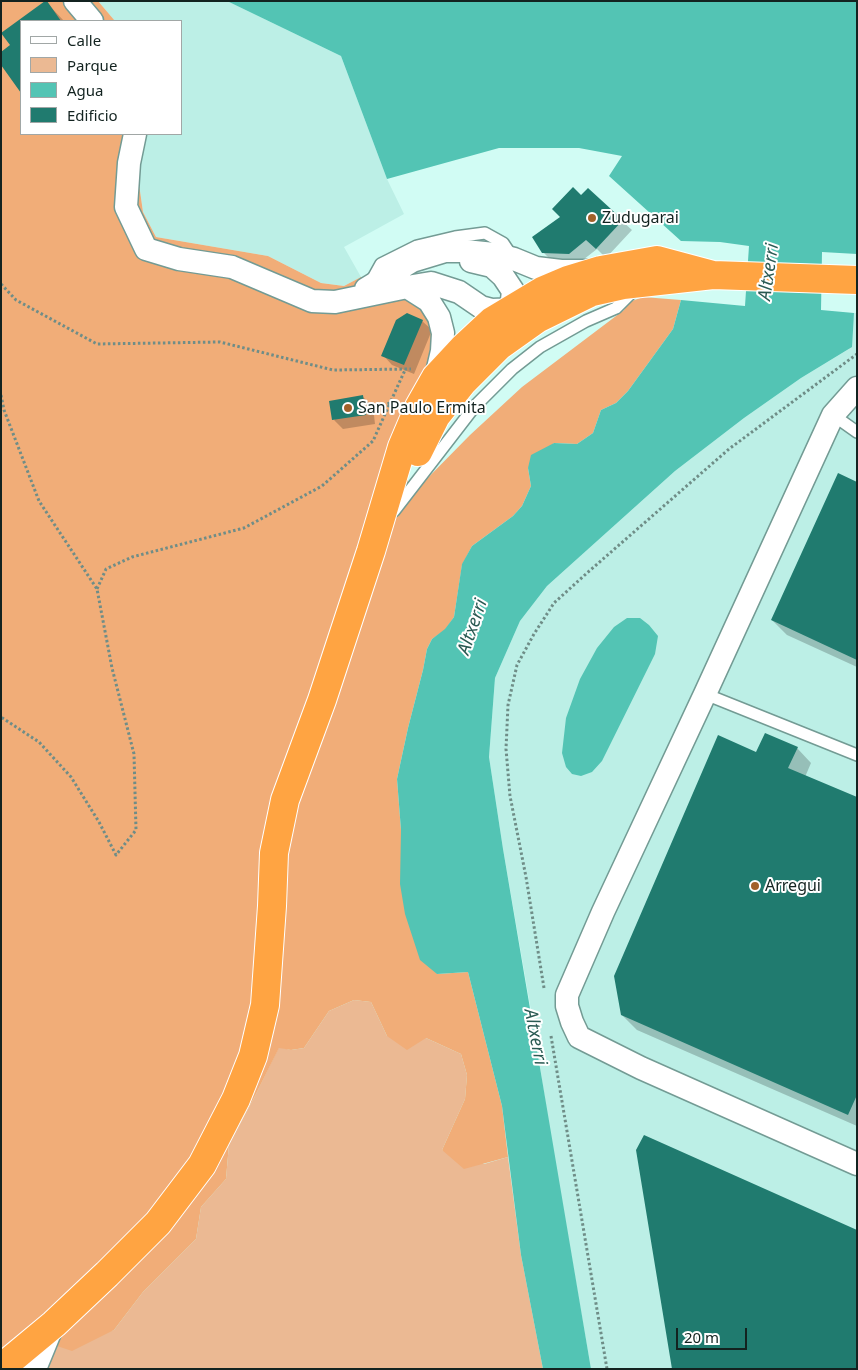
<!DOCTYPE html>
<style>
body{margin:0}
#map{position:relative;width:858px;height:1370px;overflow:hidden;background:#d1fcf4;font-family:"Noto Sans",sans-serif}
canvas{display:block}
.frame{position:absolute;inset:0;border:2px solid #132320;pointer-events:none}
.legend{position:absolute;left:20px;top:20px;width:162px;height:115px;box-sizing:border-box;background:#fff;border:1px solid #a1a7a6;margin:0;padding:6px 9px;list-style:none;font-size:15px;color:#132320}
.legend li{display:flex;align-items:center;gap:10px;height:25px}
.legend b{width:25px;border:1px solid #a1a7a6}
.scale{position:absolute;left:676px;top:1328px;width:71px;height:22px;box-sizing:border-box;border:2px solid #132320;border-top:0;padding-left:6px;font-size:15px;line-height:18px;white-space:nowrap;color:#132320;-webkit-text-stroke:4px #fff;paint-order:stroke}
</style>
<div id="map">
<canvas width="858" height="1370"></canvas>
<div class="frame"></div>
<ul class="legend">
<li><b style="height:6px;background:#fff"></b>Calle</li>
<li><b style="height:14px;background:#ebb993"></b>Parque</li>
<li><b style="height:14px;background:#53c4b4"></b>Agua</li>
<li><b style="height:14px;background:#207b6f"></b>Edificio</li>
</ul>
<div class="scale">20 m</div>
</div>
<script>
const c = document.querySelector('canvas').getContext('2d');
c.lineJoin = 'round';
function fill(path, color) {
  c.fillStyle = color;
  c.fill(path, 'evenodd');
}
function poly(rows) {
  const path = new Path2D();
  for (const r of rows) {
    path.moveTo(r[0], r[1]);
    for (let i = 2; i < r.length; i += 2) path.lineTo(r[i], r[i + 1]);
  }
  return path;
}
function strokePath(path, color, width, dash) {
  c.strokeStyle = color;
  c.lineWidth = width;
  c.lineCap = dash ? 'butt' : 'round';
  c.setLineDash(dash || []);
  c.stroke(path);
}
function label(font, color, halo, rows, align = 'center') {
  c.font = font + ' "Noto Sans",sans-serif';
  c.lineWidth = 4;
  c.setLineDash([]);
  c.textBaseline = 'middle';
  c.strokeStyle = halo;
  c.fillStyle = color;
  for (const [text, x, y, turn = 0] of rows) {
    c.save();
    c.translate(x, y);
    c.rotate((+turn || 0) * Math.PI / 180);
    c.textAlign = isNaN(turn) ? turn : align;
    if (halo) c.strokeText(text, 0, 0);
    c.fillText(text, 0, 0);
    c.restore();
  }
}
const built = poly([
 [98,1,227,1,341,56,387,179,404,214,344,247,361,277,344,286,321,283,268,256,156,237,143,212,138,177,146,134,181,134,181,21,115,21],
 [854,313,857,313,857,1369,591,1369,551,1138,533,1022,503,849,489,757,495,678,520,621,547,586,675,471,744,418,801,378,849,349]
]);
const green = poly([
 [354,1000,371,1002,387,1036,426,1038,461,1054,467,1075,465,1099,442,1150,484,1164,508,1157,521,1255,543,1369,41,1369,57,1346,114,1330,143,1292,196,1239,201,1207,226,1179,229,1144,254,1098,279,1047,291,1050,304,1048,329,1011]
]);
const forest = poly([
 [1,1,98,1,115,21,21,21,21,134,146,134,138,177,143,212,156,237,268,256,321,283,344,286,361,277,415,301,431,318,434,349,404,424,409,497,470,435,522,387,624,310,629,302,643,297,681,300,673,329,628,391,616,403,601,410,593,433,577,444,554,443,528,468,531,486,522,506,513,516,472,546,462,565,454,617,445,630,432,639,427,649,423,670,408,728,397,779,401,830,437,974,468,972,502,1106,508,1157,464,1169,442,1150,465,1099,467,1075,461,1054,426,1038,407,1050,387,1036,371,1002,354,1000,329,1011,304,1048,291,1050,279,1048,254,1098,229,1144,226,1179,201,1207,196,1239,143,1292,114,1330,72,1351,57,1346,41,1369,1,1369]
]);
const water = poly([
 [227,1,857,1,857,254,822,252,821,310,854,313,852,347,801,378,744,418,675,471,547,586,520,621,495,678,489,757,503,849,591,1369,543,1369,521,1255,502,1106,468,972,437,974,420,960,405,914,400,884,401,830,397,779,408,728,423,670,427,649,432,639,445,629,454,617,462,564,472,546,513,516,522,506,531,486,528,468,531,455,554,443,577,444,593,433,601,410,616,403,628,391,673,329,681,300,745,306,749,246,720,242,681,241,609,176,622,156,579,148,499,148,387,179,341,56],
 [627,618,640,618,649,625,658,636,655,654,602,761,592,772,581,776,572,774,566,767,562,753,566,718,580,679,597,648,614,627]
]);
const shadow = poly([
 [46,2,64,21,21,21,21,91,1,63,12,46,3,33],
 [581,197,622,221,632,230,606,258,597,249,579,263,553,262,543,252,562,217],
 [422,321,432,330,414,374,392,365,383,355],
 [363,397,373,406,375,424,343,429,334,420],
 [857,483,857,667,787,635,772,620],
 [797,748,811,763,805,777,857,799,857,1126,637,1030,622,1015,757,753]
]);
const building = poly([
 [45,1,47,1,61,21,21,21,21,93,1,65,1,52,10,45,1,33],
 [573,187,581,195,588,188,623,220,596,249,586,240,569,254,542,253,532,237,560,217,552,209],
 [407,313,423,320,404,365,381,356,396,320],
 [363,395,366,415,332,420,329,401],
 [838,473,857,482,857,660,771,620],
 [765,733,798,747,788,768,857,797,857,1095,848,1115,621,1015,614,976,718,735,756,752],
 [644,1135,857,1230,857,1369,672,1369,636,1150]
]);
const path = poly([
 [1,284,16,300,97,344,220,342,333,370,411,369],
 [1,395,4,410,39,501,97,589,112,668,134,754,136,830,116,855,99,822,71,777,39,742,1,717],
 [378,407,390,403,405,370],
 [97,589,106,569,132,557,244,528,322,486,373,441,390,403],
 [544,988,526,877,510,796,506,749,508,705,517,665,534,634,554,603,587,573,729,449,857,354],
 [551,1036,607,1369]
]);
const service = poly([
 [371,282,381,264,417,246,455,237,485,233,503,243,513,258],
 [833,415,857,432],
 [394,511,475,406,512,369,540,347,586,321,616,308,637,287],
 [705,694,857,755]
]);
const minor = poly([
 [75,1,92,21],
 [135,134,129,163,126,207,146,249,179,259,232,267,312,301,335,302,407,287,429,301,439,317,443,333,442,351,436,377],
 [471,261,492,266,503,276,513,291,511,309,507,321],
 [407,287,431,283,459,292,481,307,492,310,517,309],
 [366,289,412,261,445,251,465,251,494,254,514,259,536,268,561,271,587,271],
 [857,388,833,415,705,694,603,912,567,995,567,1006,572,1022,579,1037,641,1068,857,1164],
 [35,1369,53,1325]
]);
const trunk = poly([
 [418,452,436,416,463,382,499,346,537,319,592,292,623,285,713,275,857,280],
 [1,1368,54,1324,107,1274,158,1223,202,1165,236,1099,253,1056,265,1005,272,906,274,853,285,800,322,700,371,551,402,447,419,407,436,377,463,348,492,321,542,291,568,280,601,270,657,260,713,275]
]);
const markers = [
 [592,218,5,"#a1612a"],
 [348,408,5,"#a1612a"],
 [755,886,5,"#a1612a"]
];
const poiNames = [
 ["Zudugarai",602,218],
 ["San Paulo Ermita",358,408],
 ["Arregui",765,886]
];
const waterNames = [
 ["Altxerri",769,272,-82],
 ["Altxerri",473,627,-71],
 ["Altxerri",535,1037,79]
];
fill(built, '#bcefe6');
fill(green, '#ebb993');
fill(forest, '#f1ad78');
fill(water, '#53c4b4');
fill(shadow, '#0003');
fill(building, '#207b6f');
strokePath(service, '#739b94', 14);
strokePath(minor, '#739b94', 25);
strokePath(trunk, '#fff', 30);
strokePath(path, '#6f8d87', 3, [2.5, 2.5]);
strokePath(service, '#fff', 11);
strokePath(minor, '#fff', 22);
strokePath(trunk, '#ffa442', 28);
for (const [x, y, r, color] of markers) {
  const dot = new Path2D();
  dot.arc(x, y, r, 0, 2 * Math.PI);
  c.fillStyle = color;
  c.fill(dot);
  strokePath(dot, '#fff', 2);
}
label('16px', '#132320', '#fff', poiNames, 'left');
label('italic 18px', '#2a5a53', '#fff', waterNames);
</script>
